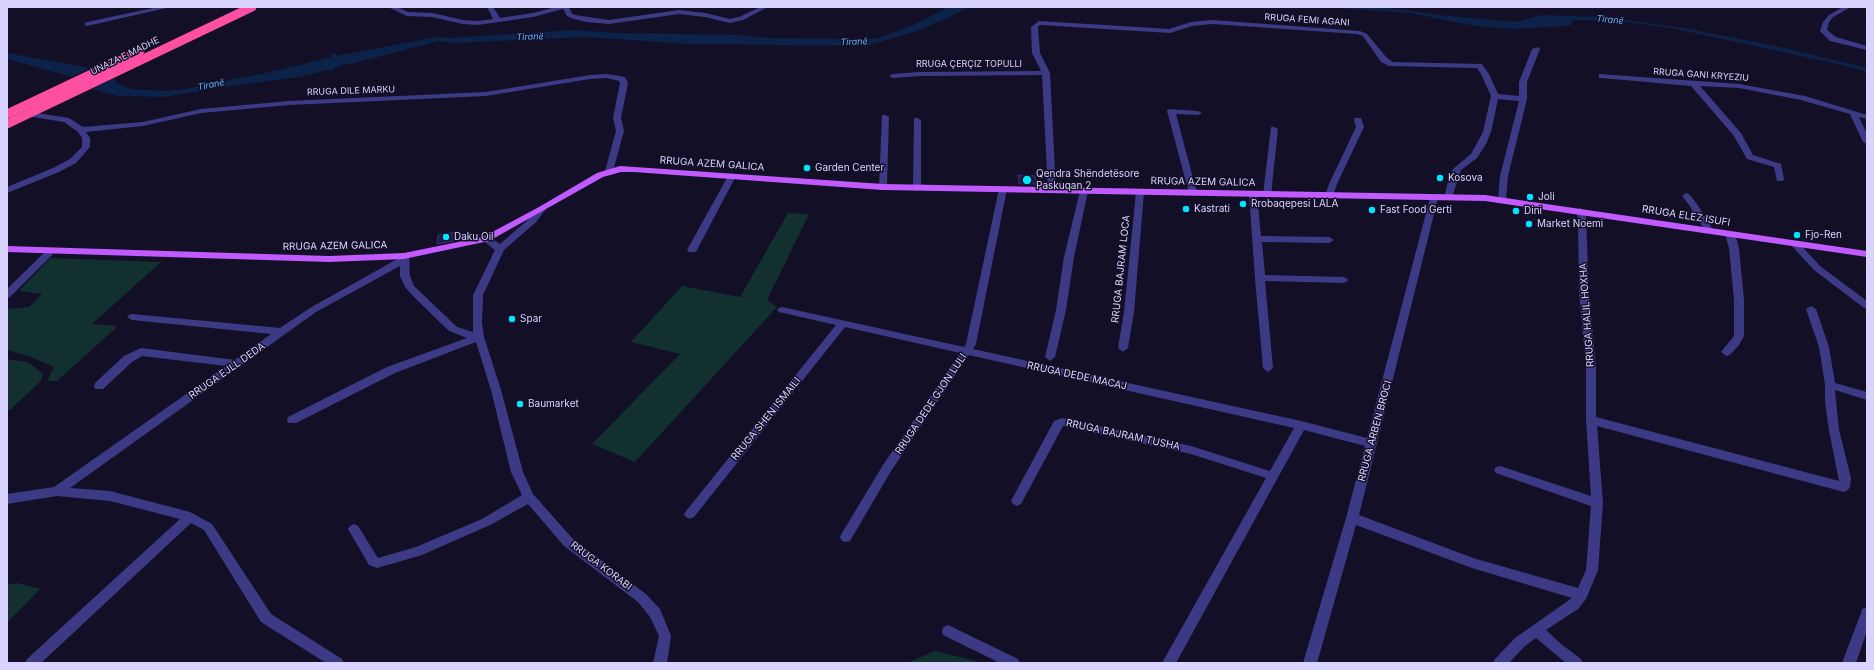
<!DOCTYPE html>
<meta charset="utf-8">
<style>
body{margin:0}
#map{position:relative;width:1874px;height:670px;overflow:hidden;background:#130f26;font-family:Inter,sans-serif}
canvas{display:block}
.frame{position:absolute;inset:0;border:8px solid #d9d4ff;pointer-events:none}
</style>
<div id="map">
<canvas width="1874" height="670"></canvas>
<div class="frame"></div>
</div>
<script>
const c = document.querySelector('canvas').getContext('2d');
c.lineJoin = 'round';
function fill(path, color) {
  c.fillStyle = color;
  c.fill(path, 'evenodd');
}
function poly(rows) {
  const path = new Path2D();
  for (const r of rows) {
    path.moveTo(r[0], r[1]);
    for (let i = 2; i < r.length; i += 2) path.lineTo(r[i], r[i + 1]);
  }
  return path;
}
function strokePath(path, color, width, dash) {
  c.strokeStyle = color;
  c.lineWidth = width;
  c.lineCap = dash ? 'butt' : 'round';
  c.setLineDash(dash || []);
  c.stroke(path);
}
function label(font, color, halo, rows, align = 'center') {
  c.font = font + ' Inter,sans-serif';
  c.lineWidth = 3;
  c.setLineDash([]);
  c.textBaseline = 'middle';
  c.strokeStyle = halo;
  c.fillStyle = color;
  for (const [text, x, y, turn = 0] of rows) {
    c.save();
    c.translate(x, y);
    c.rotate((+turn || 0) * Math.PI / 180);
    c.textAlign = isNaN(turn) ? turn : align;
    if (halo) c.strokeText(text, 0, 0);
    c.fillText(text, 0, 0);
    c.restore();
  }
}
const green = poly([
 [788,213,809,214,767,300,777,307,635,462,592,444,680,354,631,342,682,286,740,297],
 [50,258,161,262,92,324,118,326,57,381,47,381,54,367,31,357,7,350,7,309,29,307,42,294,19,291],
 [7,359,27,362,43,373,41,381,10,410,7,409],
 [17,583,40,589,7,623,7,585],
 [935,651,984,663,907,663]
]);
const water = poly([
 [948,7,971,7,920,30,866,46,687,44,586,37,454,43,439,41,351,64,344,64,334,68,333,70,329,71,328,70,300,77,231,86,163,97,118,96,92,89,114,78,118,84,132,89,165,91,185,89,280,70,331,57,332,54,336,53,336,56,436,37,451,38,573,30,620,33,739,35,767,38,869,39,878,38,913,25],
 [1323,7,1383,7,1439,15,1515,22,1542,15,1604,17,1684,28,1780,47,1867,68,1867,72,1838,64,1671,28,1610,20,1575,20,1572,21,1571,25,1567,26,1513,29,1475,26,1410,13],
 [7,53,86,67,89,69,72,77,7,59]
]);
const building = poly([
 [1018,175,1035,176,1036,184,1019,184,1018,175],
 [456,232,455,241,437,244,438,235,456,232]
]);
const minor = poly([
 [158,7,171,7,87,26,84,24,87,22,158,7],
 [388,7,397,7,408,12,432,13,463,20,478,21,493,19,487,7,493,7,500,18,533,13,556,7,569,7,572,14,575,15,609,20,679,10,705,13,730,19,739,17,760,7,768,7,743,20,730,23,705,17,679,14,609,24,586,22,571,18,567,16,563,9,533,17,478,25,463,24,432,17,407,16,388,7],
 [1843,7,1851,7,1833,17,1829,22,1827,30,1836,37,1867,46,1867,50,1830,41,1820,31,1823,22,1829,15,1843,7],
 [1212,20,1360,31,1367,34,1387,58,1393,62,1482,64,1489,74,1498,94,1519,96,1519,82,1532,49,1539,47,1540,49,1527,82,1527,99,1508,176,1506,200,1502,203,1498,200,1500,176,1519,101,1498,99,1491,132,1486,144,1477,158,1461,170,1451,200,1445,200,1444,198,1448,181,1453,169,1471,154,1483,132,1491,96,1481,74,1477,68,1389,66,1381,62,1363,36,1357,34,1212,24,1192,26,1170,33,1040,25,1038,27,1040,53,1050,73,1056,190,1052,193,1048,190,1042,75,920,76,893,78,889,76,893,74,920,72,1041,71,1032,53,1031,27,1039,21,1169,29,1191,22,1212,20],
 [607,74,625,77,628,83,621,118,624,131,613,171,609,174,605,171,616,131,613,118,620,83,619,81,607,78,590,79,486,96,289,105,201,113,143,126,86,132,90,138,90,147,76,163,59,172,7,193,7,187,53,168,70,159,82,147,82,138,78,132,64,122,21,115,21,111,24,111,69,118,83,127,143,122,201,109,289,101,486,92,590,75,607,74],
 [1599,74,1739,84,1805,96,1867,115,1867,119,1859,117,1867,134,1867,144,1863,142,1850,114,1801,100,1739,88,1700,86,1741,133,1753,155,1781,164,1784,179,1783,181,1777,181,1774,167,1747,159,1734,136,1691,86,1602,78,1599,78,1599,74],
 [1168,109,1198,111,1202,113,1198,115,1176,114,1197,193,1196,195,1193,196,1189,193,1167,111,1168,109],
 [882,115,885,115,889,117,887,187,883,190,879,187,882,115],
 [914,118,917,118,921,120,921,188,917,191,913,188,914,118],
 [1355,118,1361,118,1364,127,1337,184,1333,196,1332,198,1326,198,1325,196,1329,184,1356,127,1354,120,1355,118],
 [1271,127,1274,127,1278,129,1271,195,1267,198,1263,195,1271,127],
 [732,173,736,176,697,250,695,252,689,252,687,250,728,176,732,173],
 [1003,186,1007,189,976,344,973,349,1301,421,1367,438,1430,198,1434,195,1437,196,1438,198,1359,515,1473,558,1578,588,1586,570,1591,506,1496,473,1494,470,1496,467,1500,466,1591,496,1586,420,1586,368,1579,292,1578,218,1576,211,1580,208,1584,211,1586,218,1589,292,1596,368,1596,417,1839,481,1829,430,1825,402,1825,385,1819,347,1806,309,1811,306,1816,309,1829,347,1835,383,1867,392,1867,400,1835,390,1839,430,1851,478,1850,487,1848,490,1844,492,1597,426,1603,503,1598,570,1586,599,1578,609,1546,630,1561,644,1581,659,1583,663,1566,663,1536,638,1525,646,1509,663,1493,663,1495,659,1515,638,1572,598,1472,568,1356,525,1317,663,1303,663,1346,518,1365,446,1304,430,1176,663,1162,663,1266,478,1191,454,1063,426,1021,504,1017,506,1013,504,1011,501,1054,421,1062,418,1191,446,1270,471,1294,428,969,355,891,471,850,541,846,542,842,541,840,537,842,533,883,465,960,353,845,327,694,517,690,519,686,517,684,514,686,511,836,325,779,312,777,310,779,308,782,307,964,347,966,344,999,189,1003,186],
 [1084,188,1088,191,1074,257,1066,310,1055,357,1050,361,1045,357,1056,310,1064,257,1080,191,1084,188],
 [1140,189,1144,192,1134,312,1128,348,1123,352,1118,348,1124,312,1136,192,1140,189],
 [1253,191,1257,194,1261,236,1329,237,1334,240,1329,243,1262,242,1265,275,1344,277,1349,280,1344,283,1265,281,1273,368,1268,372,1263,368,1255,278,1249,194,1253,191],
 [1686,193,1689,194,1697,204,1713,230,1712,232,1706,232,1689,205,1682,196,1686,193],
 [542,206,546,209,536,222,504,250,483,295,482,323,484,337,501,390,523,472,533,494,572,538,646,594,660,609,671,636,667,663,653,663,659,636,650,617,638,602,564,546,528,504,490,525,422,555,377,568,369,565,348,529,350,526,354,524,358,526,378,558,416,547,482,519,522,495,511,472,491,390,476,342,395,373,296,423,288,423,287,420,288,417,387,367,467,338,449,331,415,298,405,287,400,276,400,266,316,312,70,488,110,491,190,512,212,524,271,614,342,659,344,663,326,663,261,622,204,530,191,523,41,663,25,663,27,659,180,519,110,501,57,496,7,504,7,494,54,487,226,366,142,356,132,362,103,389,95,389,94,386,95,383,124,356,141,348,235,360,271,334,132,320,127,317,129,315,132,314,280,328,310,308,399,258,401,254,404,253,409,256,410,276,414,286,457,327,473,332,473,295,495,250,481,239,483,237,489,237,500,244,530,218,539,207,542,206],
 [1730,231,1735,234,1739,248,1744,300,1744,336,1739,345,1730,355,1726,356,1721,352,1734,336,1734,300,1729,248,1725,234,1730,231],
 [1795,241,1798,242,1820,266,1867,301,1867,309,1864,308,1814,270,1790,244,1795,241],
 [51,248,54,249,56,251,10,297,7,298,7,289,48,249,51,248],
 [1867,607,1867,631,1856,663,1842,663,1861,613,1862,609,1867,607],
 [948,625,1018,659,1020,663,1000,663,943,635,942,631,943,627,948,625]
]);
const major = poly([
 [620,166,883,184,1485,195,1867,251,1867,257,1485,201,883,190,634,172,621,172,603,177,489,241,404,259,329,262,7,252,7,246,329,256,404,253,483,237,539,207,597,173,620,166]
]);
const highwayBridge = poly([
 [7,114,140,51],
 [7,124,252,7]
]);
const markers = [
 [807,168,4,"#00e5ff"],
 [1440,178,4,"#00e5ff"],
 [1027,180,5,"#00e5ff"],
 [1530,197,4,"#00e5ff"],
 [1243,204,4,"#00e5ff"],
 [1186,209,4,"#00e5ff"],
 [1372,210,4,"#00e5ff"],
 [1516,211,4,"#00e5ff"],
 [1529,224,4,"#00e5ff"],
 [1797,235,4,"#00e5ff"],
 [446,237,4,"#00e5ff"],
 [512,319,4,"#00e5ff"],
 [520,404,4,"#00e5ff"]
];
const farStreetnames = [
 ["RRUGA FEMI AGANI",1307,20,4],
 ["UNAZA E MADHE",125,56,-26],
 ["RRUGA ÇERÇIZ TOPULLI",969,64],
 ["RRUGA GANI KRYEZIU",1701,75,4],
 ["RRUGA DILE MARKU",351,91,-2]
];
const farWaternames = [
 ["Tiranë",1610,20,5],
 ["Tiranë",530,37,-2],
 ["Tiranë",854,42,-2],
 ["Tiranë",211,85,-11]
];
const streetNames = [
 ["RRUGA AZEM GALICA",712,164,4],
 ["RRUGA AZEM GALICA",1203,182,1],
 ["RRUGA ELEZ ISUFI",1686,216,9],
 ["RRUGA AZEM GALICA",335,246,-1],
 ["RRUGA BAJRAM LOCA",1121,269,-84],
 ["RRUGA HALIL HOXHA",1587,315,-94],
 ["RRUGA EJLL DEDA",227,371,-35],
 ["RRUGA DEDE MACAJ",1077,376,12],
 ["RRUGA DEDE GJON LULI",931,404,-56],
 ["RRUGA SHEN ISMAILI",766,419,-51],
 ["RRUGA ARBEN BROCI",1375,431,-75],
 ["RRUGA BAJRAM TUSHA",1123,435,12],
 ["RRUGA KORABI",601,566,37]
];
const poiNames = [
 ["Garden Center",815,168],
 ["Qendra Shëndetësore",1036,174],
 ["Paskuqan 2",1036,186],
 ["Kosova",1448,178],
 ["Joli",1538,197],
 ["Rrobaqepesi LALA",1251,204],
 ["Kastrati",1194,209],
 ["Fast Food Gerti",1380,210],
 ["Dini",1524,211],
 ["Market Noemi",1537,224],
 ["Fjo-Ren",1805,235],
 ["Daku Oil",454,237],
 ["Spar",520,319],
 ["Baumarket",528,404]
];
fill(green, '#12302f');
fill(water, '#0c2248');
fill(building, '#241b47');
strokePath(building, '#3b2d73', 1);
fill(minor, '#3d3a85');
fill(major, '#c25bff');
strokePath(highwayBridge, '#ff4fa3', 9);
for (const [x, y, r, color] of markers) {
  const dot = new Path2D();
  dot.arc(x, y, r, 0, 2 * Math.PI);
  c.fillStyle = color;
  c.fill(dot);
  strokePath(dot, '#130f26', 1.5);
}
label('9px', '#d9d4ff', '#130f26', farStreetnames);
label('italic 9px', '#62b6ff', '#130f26', farWaternames);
label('10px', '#d9d4ff', '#130f26', streetNames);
label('10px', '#d9d4ff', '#130f26', poiNames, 'left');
</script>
